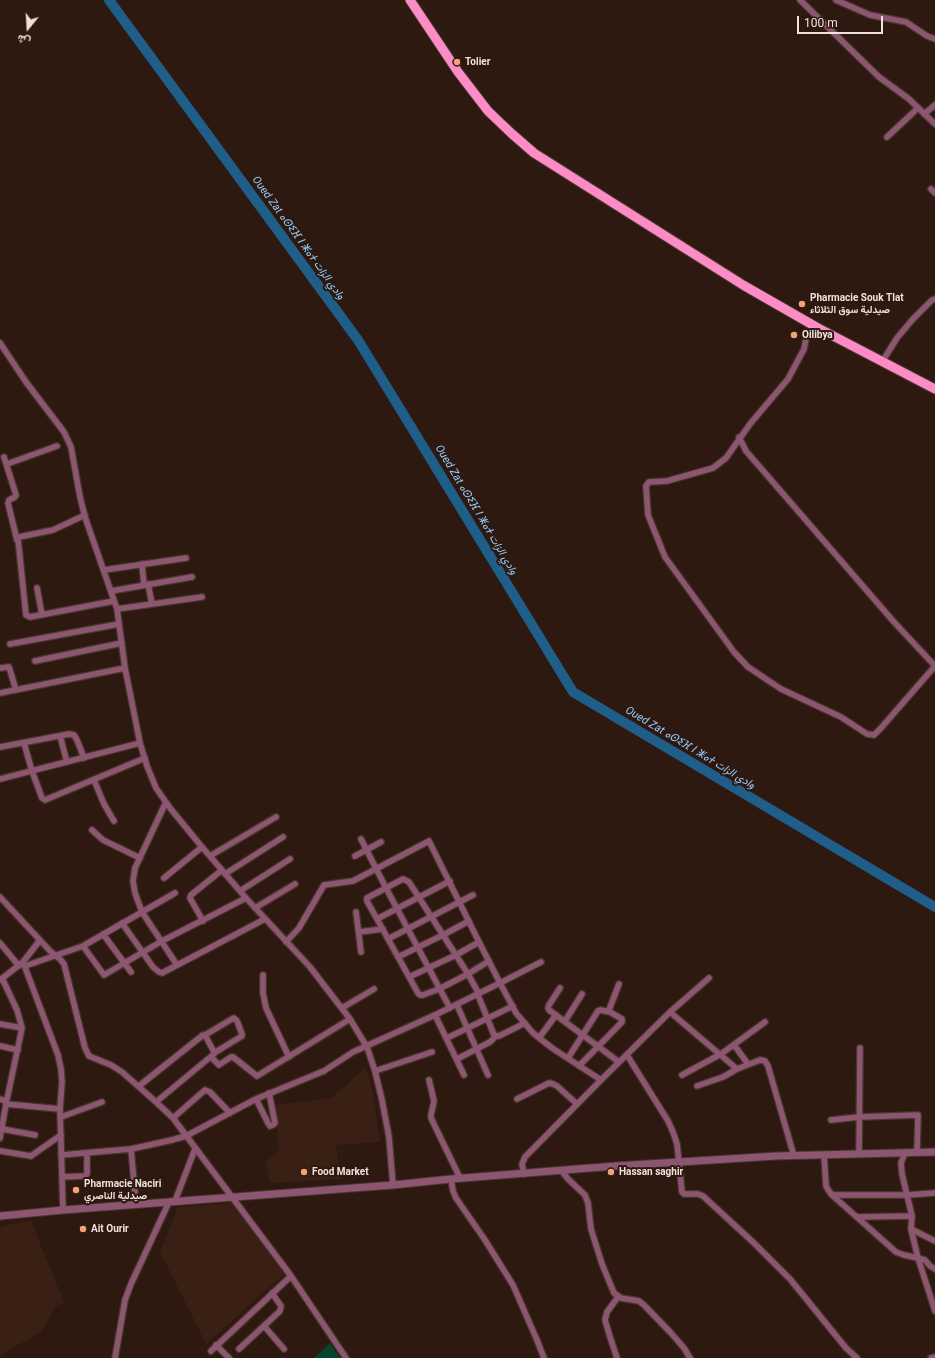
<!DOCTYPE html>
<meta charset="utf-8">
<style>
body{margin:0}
#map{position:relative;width:935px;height:1358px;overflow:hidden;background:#2d1910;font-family:Roboto,Vazirmatn,sans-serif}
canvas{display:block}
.north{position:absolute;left:8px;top:8px;width:40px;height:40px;-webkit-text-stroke:3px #2d1910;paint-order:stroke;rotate:198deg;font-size:11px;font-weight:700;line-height:16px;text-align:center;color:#f0e2db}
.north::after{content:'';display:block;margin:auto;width:14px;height:18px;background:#f0e2db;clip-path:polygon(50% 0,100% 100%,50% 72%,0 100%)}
.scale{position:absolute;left:797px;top:16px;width:86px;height:18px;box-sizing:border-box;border:2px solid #f0e2db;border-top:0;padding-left:5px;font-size:12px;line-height:14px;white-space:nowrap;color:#f0e2db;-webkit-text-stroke:3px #2d1910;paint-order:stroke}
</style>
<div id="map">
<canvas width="935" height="1358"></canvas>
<div class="north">ش</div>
<div class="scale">100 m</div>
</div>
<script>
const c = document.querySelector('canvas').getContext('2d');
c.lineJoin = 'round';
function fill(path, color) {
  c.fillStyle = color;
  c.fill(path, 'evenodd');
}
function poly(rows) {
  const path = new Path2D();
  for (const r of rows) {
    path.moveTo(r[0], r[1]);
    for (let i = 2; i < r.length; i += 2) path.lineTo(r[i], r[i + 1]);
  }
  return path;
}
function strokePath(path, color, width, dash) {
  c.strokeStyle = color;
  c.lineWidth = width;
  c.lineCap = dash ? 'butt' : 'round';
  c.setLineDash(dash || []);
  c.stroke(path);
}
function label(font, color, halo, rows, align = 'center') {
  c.font = font + ' Roboto,Vazirmatn,"Noto Sans Tifinagh",sans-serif';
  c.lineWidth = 4;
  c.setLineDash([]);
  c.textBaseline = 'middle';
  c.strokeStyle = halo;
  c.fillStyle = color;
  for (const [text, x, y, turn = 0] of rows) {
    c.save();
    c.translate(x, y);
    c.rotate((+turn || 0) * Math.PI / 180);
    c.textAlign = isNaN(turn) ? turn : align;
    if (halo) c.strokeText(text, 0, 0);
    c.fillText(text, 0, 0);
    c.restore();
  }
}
const built = poly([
 [366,1067,373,1093,380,1142,336,1145,341,1179,271,1183,265,1164,279,1149,275,1105,332,1098],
 [233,1203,284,1274,206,1344,160,1252,178,1207],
 [31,1221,64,1303,56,1306,40,1333,0,1355,0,1228,8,1225]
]);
const green = poly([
 [330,1343,340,1358,313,1358,314,1358]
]);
const river = poly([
 [109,0,358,340,573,692,935,907]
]);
const minor = poly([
 [800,0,879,77,909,99,935,124],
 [836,0,870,15,906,22,927,36,935,39],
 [924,114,935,105],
 [887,137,918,108],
 [931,189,935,193],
 [806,339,804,349,788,379,750,424,726,458,713,468,667,481,649,482,646,486,648,515,665,557,734,652,748,667,781,689,841,717,867,734,874,735,881,728,935,666],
 [0,343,26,382,64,432,71,447,80,497,85,517,117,609,125,668,140,743,147,766,156,788,170,808,202,847,246,898,310,967,350,1019,367,1047,375,1071,382,1100,389,1137,393,1185],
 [882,362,897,338,913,319,932,300,935,299],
 [739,437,746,451,894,622,935,666],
 [4,457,16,495,15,497,9,500,8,503,17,540],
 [7,464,57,446],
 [85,515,53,530,19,537,18,539,26,615,30,617,114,601],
 [142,564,144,585],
 [104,570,186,558],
 [148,584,152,604],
 [37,588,42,615],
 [111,591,192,577],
 [117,609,202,597],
 [10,644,119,624],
 [35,661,122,643],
 [0,668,9,667,16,690],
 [0,693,125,668],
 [60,736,67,762],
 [24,743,32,771,42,798,45,800,145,758],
 [0,747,69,734,74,735,77,740,84,758],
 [0,779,140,743],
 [94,780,104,804,114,821],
 [92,830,103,840,140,858],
 [361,839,386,888,450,1008],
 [210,856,276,817],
 [355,856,381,842],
 [225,874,283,837],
 [164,878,202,847],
 [240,891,290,859],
 [175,893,142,912,177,965],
 [0,897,51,952,60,959,64,964,85,1048,89,1056,111,1065,122,1072,156,1102,173,1118,291,1276,346,1358],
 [255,908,295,884],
 [356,912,361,952],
 [377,919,450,881],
 [203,921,190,898,191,895,222,870],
 [122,923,153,967,159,972,162,973,265,919],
 [359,932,383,929],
 [103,934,131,972],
 [388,939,473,895],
 [286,942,299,928,324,885,353,881,429,841,479,942,500,983,541,962],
 [0,943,19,966],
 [83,946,104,975,162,941,246,898],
 [398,957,443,935,469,921],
 [23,962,58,1055,61,1069,62,1082,60,1109,63,1210],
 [25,966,83,946,142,912,135,893,133,881,135,868,166,802],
 [263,975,263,993,266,1008,289,1057],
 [409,977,456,955,479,942],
 [0,980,23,962,40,940],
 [560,988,549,1005,548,1008,549,1010,619,1062],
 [479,994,468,974,409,882,403,879,367,898,367,901,418,993,420,995,423,995,439,989,468,974,489,961],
 [478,995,494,1035,499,1036,525,1023],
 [457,1005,488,1075],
 [342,1008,374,989],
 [670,1012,709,978],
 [435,1015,464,1075],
 [565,1021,582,994],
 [0,1024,22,1028],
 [205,1035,232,1019,234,1018,237,1021,242,1034,242,1036,214,1053],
 [447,1038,513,1006],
 [539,1038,556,1015],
 [734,1045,748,1064],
 [0,1046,18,1050],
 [627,1055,668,1121,673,1132,677,1144,679,1162,682,1192,684,1194,698,1194,703,1196,754,1243,790,1279,846,1348,857,1358],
 [211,1057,219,1065,231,1057,233,1057,257,1076,350,1019],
 [568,1058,598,1011,600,1010,610,1012],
 [457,1059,490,1042,496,1036],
 [579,1066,622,1022,622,1019,610,1012,609,1010,619,984],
 [375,1071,432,1052],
 [682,1075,721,1054,765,1022],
 [429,1080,434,1101,431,1115,431,1118,460,1178],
 [139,1086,203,1035,205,1035,214,1052,214,1054,156,1102],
 [697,1086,723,1077,737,1069],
 [0,1099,6,1101],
 [256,1099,268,1123,270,1126,273,1125,275,1123,269,1093],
 [517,1099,549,1083,553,1084,557,1086,577,1104],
 [6,1104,60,1109],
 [61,1117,102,1102],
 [173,1118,205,1090,210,1092,230,1113],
 [831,1120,859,1117,918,1115,917,1152],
 [2,1129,35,1135],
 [0,1138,6,1104,22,1028,17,1010,2,978],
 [131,1149,136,1204],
 [0,1151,31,1156,61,1135],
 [905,1153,901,1163,902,1174,912,1216,911,1229,918,1258,925,1260,930,1266,935,1269],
 [859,1154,860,1048],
 [61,1155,131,1149,172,1140,186,1136,256,1099,324,1071,353,1052,435,1015,500,983,516,1013,533,1033,552,1048,601,1080],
 [824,1155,826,1186,829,1191,832,1195,896,1252,904,1255,918,1258,935,1311],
 [561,1170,568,1179,585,1195,588,1203,591,1229,602,1264,614,1293,621,1298,639,1301,644,1305,671,1333,684,1348,690,1358],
 [524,1174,522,1164,525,1157,601,1080,670,1012,737,1069,760,1060,765,1061,768,1066,794,1156],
 [62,1177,84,1176,87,1174,87,1153],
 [451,1179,453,1191,456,1198,485,1240,513,1285,537,1340,544,1358],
 [832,1195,907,1195,935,1193],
 [175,1201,195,1149],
 [858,1217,912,1216],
 [911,1229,935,1241],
 [264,1326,284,1349],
 [216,1345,229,1358],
 [239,1349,280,1311,281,1306,272,1293],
 [211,1351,291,1276],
 [115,1358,125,1300,131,1284,169,1202],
 [617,1358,611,1340,605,1320,607,1312,618,1297],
 [931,1358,935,1357]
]);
const tertiary = poly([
 [0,1216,63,1210,393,1185,451,1179,615,1166,776,1156,935,1152]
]);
const primary = poly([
 [410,0,458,72,488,111,511,133,534,153,743,285,818,328,935,389]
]);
const markers = [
 [457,62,4,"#efa376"],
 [802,304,4,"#efa376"],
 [794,335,4,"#efa376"],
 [304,1172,4,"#efa376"],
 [611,1172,4,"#efa376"],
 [76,1190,4,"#efa376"],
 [83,1229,4,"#efa376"]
];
const poiNames = [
 ["Tolier",465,62],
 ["Pharmacie Souk Tlat",810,298],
 ["صيدلية سوق الثلاثاء",810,310],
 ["Oilibya",802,335],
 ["Food Market",312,1172],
 ["Hassan saghir",619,1172],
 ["Pharmacie Naciri",84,1184],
 ["صيدلية الناصري",84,1196],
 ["Ait Ourir",91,1229]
];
const waterNames = [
 ["Oued Zat ⴰⵙⵉⴼ ⵏ ⵥⴰⵜ وادي الزات",298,238,54],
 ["Oued Zat ⴰⵙⵉⴼ ⵏ ⵥⴰⵜ وادي الزات",476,510,59],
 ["Oued Zat ⴰⵙⵉⴼ ⵏ ⵥⴰⵜ وادي الزات",690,748,31]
];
fill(built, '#3a2014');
fill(green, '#03462c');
strokePath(river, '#205e8a', 10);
strokePath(minor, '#48352c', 8);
strokePath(tertiary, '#48352c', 9);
strokePath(primary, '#48352c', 11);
strokePath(minor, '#8c5671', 5.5);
strokePath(tertiary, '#8c5671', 7);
strokePath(primary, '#fc8bc6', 9);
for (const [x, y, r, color] of markers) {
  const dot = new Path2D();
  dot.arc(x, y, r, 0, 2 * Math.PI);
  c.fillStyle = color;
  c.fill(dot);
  strokePath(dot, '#2d1910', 1.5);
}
label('bold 10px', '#f0e2db', '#2d1910', poiNames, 'left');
label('italic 11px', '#93ccfb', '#2d1910', waterNames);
</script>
